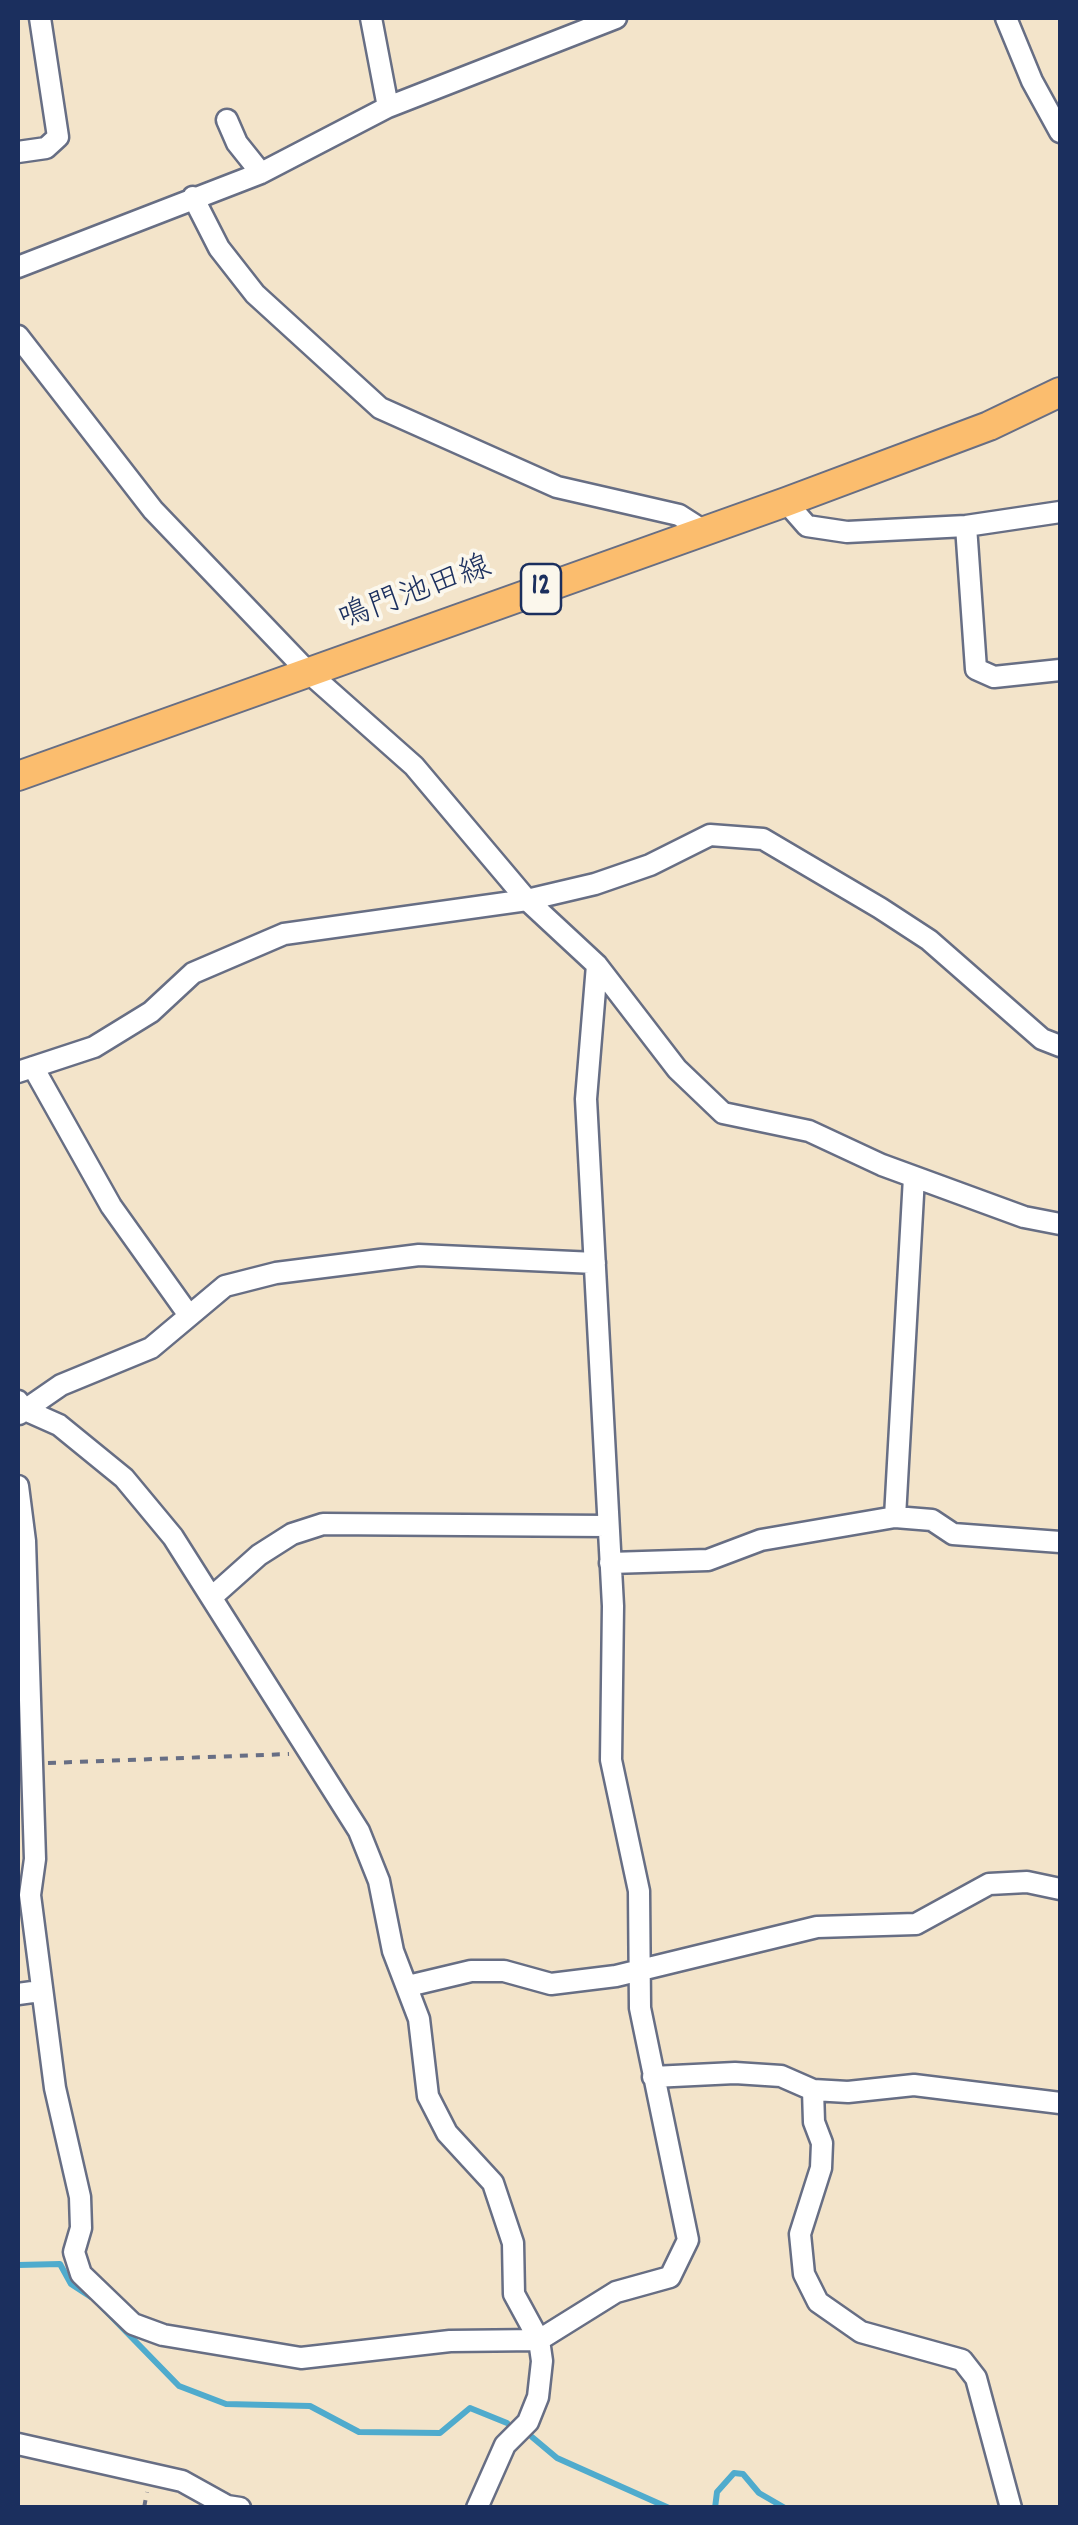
<!DOCTYPE html>
<meta charset="utf-8">
<style>
body{margin:0}
#map{position:relative;width:1078px;height:2525px;overflow:hidden;background:#f3e4ca;font-family:Dekko,sans-serif}
canvas{display:block}
.frame{position:absolute;inset:0;border:20px solid #1b2f5e;pointer-events:none}
</style>
<div id="map">
<canvas width="1078" height="2525"></canvas>
<div class="frame"></div>
</div>
<script>
const c = document.querySelector('canvas').getContext('2d');
c.lineJoin = 'round';
function poly(rows) {
  const path = new Path2D();
  for (const r of rows) {
    path.moveTo(r[0], r[1]);
    for (let i = 2; i < r.length; i += 2) path.lineTo(r[i], r[i + 1]);
  }
  return path;
}
function strokePath(path, color, width, dash) {
  c.strokeStyle = color;
  c.lineWidth = width;
  c.lineCap = dash ? 'butt' : 'round';
  c.setLineDash(dash || []);
  c.stroke(path);
}
function label(font, color, halo, rows, align = 'center') {
  c.font = font + ' Dekko,"Klee One",sans-serif';
  c.lineWidth = 8;
  c.setLineDash([]);
  c.textBaseline = 'middle';
  c.strokeStyle = halo;
  c.fillStyle = color;
  for (const [text, x, y, turn = 0] of rows) {
    c.save();
    c.translate(x, y);
    c.rotate((+turn || 0) * Math.PI / 180);
    c.textAlign = isNaN(turn) ? turn : align;
    if (halo) c.strokeText(text, 0, 0);
    c.fillText(text, 0, 0);
    c.restore();
  }
}
const stream = poly([
 [18,2265,60,2264,71,2284,91,2297],
 [100,2305,179,2386,226,2404,310,2406,359,2432,440,2433,470,2408,507,2423],
 [532,2437,557,2458,669,2508],
 [715,2508,717,2492,734,2473,743,2474,759,2493,785,2508]
]);
const path = poly([
 [48,1763,289,1754],
 [144,2508,147,2492]
]);
const minor = poly([
 [371,18,388,107],
 [1006,18,1032,81,1060,132],
 [227,120,237,143,261,173],
 [18,152,46,148,58,137,40,18],
 [193,197,219,248,255,294,380,408,557,487,679,515,704,531],
 [18,267,261,173,388,107,616,18],
 [18,336,153,510,308,672,414,766,527,900,597,965,677,1069,723,1113,809,1131,882,1165,1024,1217,1060,1224],
 [786,502,807,526,847,532,966,526,1060,512],
 [966,526,976,669,994,677,1060,670],
 [33,1067,111,1206,188,1314],
 [18,1072,94,1047,151,1012,193,973,284,934,527,900,595,884,650,865,710,835,763,839,880,908,929,940,1042,1039,1060,1046],
 [18,1401,23,1409,59,1425,124,1478,173,1537,359,1831,379,1881,393,1951,419,2019,428,2096,447,2133,493,2183,513,2243,514,2294,539,2340,542,2361,538,2397,528,2422,505,2445,477,2508],
 [19,1414,61,1385,151,1348,225,1286,276,1273,419,1255,595,1263],
 [18,1486,25,1541,35,1859,30,1895,55,2088,80,2197,81,2228,74,2252,81,2274,133,2324,163,2335,301,2358,450,2341,539,2340,616,2292,670,2277,688,2240,640,2008,639,1891,611,1760,613,1606,586,1099,597,965],
 [895,1517,914,1177],
 [610,1563,708,1560,761,1540,895,1517,932,1520,953,1534,1060,1542],
 [213,1596,259,1555,292,1534,323,1524,607,1526],
 [408,1986,471,1971,504,1971,551,1984,616,1976,817,1927,916,1924,989,1884,1027,1882,1060,1889],
 [18,1994,40,1991],
 [653,2077,735,2073,781,2076,813,2090,848,2092,914,2085,1060,2103],
 [813,2090,814,2122,822,2143,821,2168,800,2234,804,2274,818,2302,861,2332,962,2360,976,2378,1011,2508],
 [18,2444,182,2481,227,2506,240,2508]
]);
const major = poly([
 [18,776,786,502,989,426,1060,392]
]);
const shields = [
 [541,589,40]
];
const shieldNames = [
 ["12",541,589]
];
const streetNames = [
 ["鳴門池田線",416,596,-20]
];
strokePath(stream, '#4fabcd', 6);
strokePath(minor, '#676e84', 25);
strokePath(major, '#676e84', 32);
strokePath(path, '#676e84', 4, [8, 8]);
strokePath(minor, '#fff', 20);
strokePath(major, '#fbbd6e', 28);
for (const [x, y, w] of shields) {
  const box = new Path2D();
  box.roundRect(x - w / 2, y - 25, w, 50, 8);
  c.fillStyle = '#fbf7ec';
  c.fill(box);
  strokePath(box, '#1b2f5e', 2.5);
}
label('bold 30px', '#1b2f5e', null, shieldNames);
label('32px', '#1b2f5e', '#fbf7ec', streetNames);
</script>
